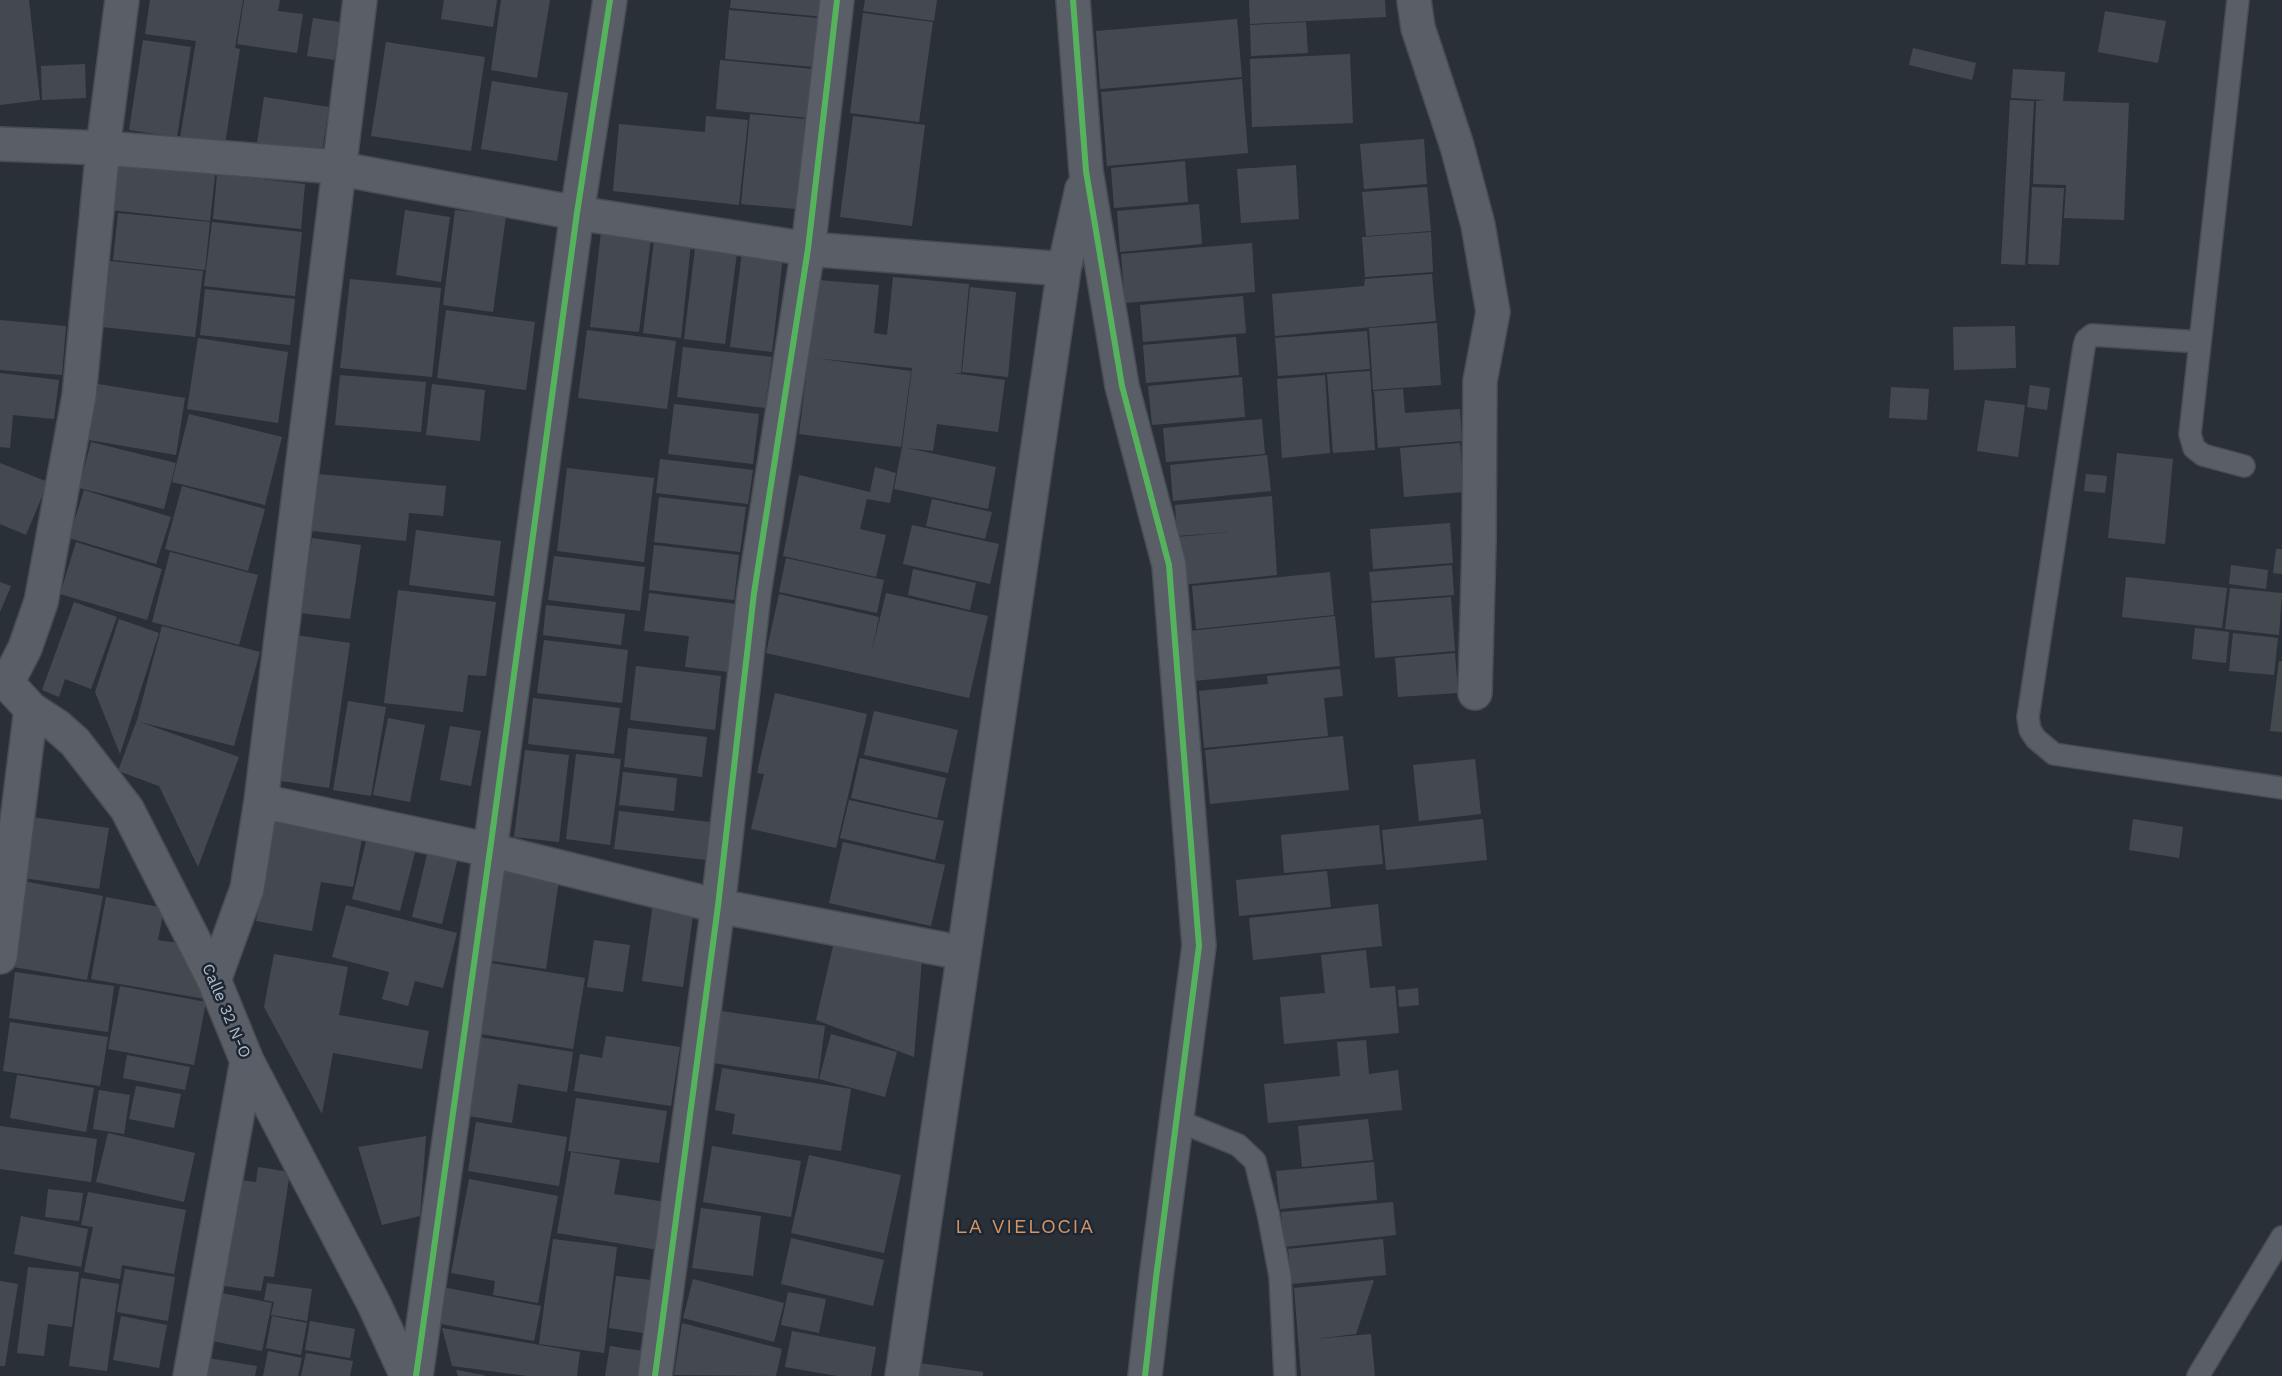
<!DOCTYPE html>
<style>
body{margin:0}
canvas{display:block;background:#2a3038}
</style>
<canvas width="2282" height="1376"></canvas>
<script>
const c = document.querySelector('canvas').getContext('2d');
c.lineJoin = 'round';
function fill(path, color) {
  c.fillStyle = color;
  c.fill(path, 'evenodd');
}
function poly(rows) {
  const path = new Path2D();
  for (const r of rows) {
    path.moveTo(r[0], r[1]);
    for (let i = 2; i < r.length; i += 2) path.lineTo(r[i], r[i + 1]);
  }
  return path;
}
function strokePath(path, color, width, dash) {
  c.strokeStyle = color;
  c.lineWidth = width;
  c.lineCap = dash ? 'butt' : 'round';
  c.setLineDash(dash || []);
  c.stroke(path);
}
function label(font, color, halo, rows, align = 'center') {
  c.font = font + ' "Work Sans",sans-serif';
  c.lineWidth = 5;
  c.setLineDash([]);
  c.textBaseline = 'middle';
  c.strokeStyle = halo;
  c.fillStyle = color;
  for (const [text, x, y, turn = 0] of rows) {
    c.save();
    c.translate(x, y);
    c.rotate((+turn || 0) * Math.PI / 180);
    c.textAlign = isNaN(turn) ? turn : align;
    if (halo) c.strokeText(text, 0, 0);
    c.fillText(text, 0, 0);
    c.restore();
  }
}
const building = poly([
 [0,0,29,0,40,100,0,105],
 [150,0,243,0,235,48,240,49,225,144,180,138,196,41,145,34],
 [244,0,280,0,278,11,303,14,297,53,237,44],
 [444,0,497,0,493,27,441,19],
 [501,0,550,0,537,78,491,70],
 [731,0,825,0,824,17,730,8],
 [865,0,937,0,934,21,863,11],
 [1249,0,1385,0,1386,17,1250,24],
 [729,10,818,18,814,67,725,59],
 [2105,11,2166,21,2158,63,2098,52],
 [863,13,933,22,919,122,850,113],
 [313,18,340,22,334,60,307,56],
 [1237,19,1242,77,1100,89,1096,31],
 [1306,22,1308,53,1251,56,1250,25],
 [143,40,191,47,177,137,129,130],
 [386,42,485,57,471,151,371,136],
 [1913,48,1976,63,1972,80,1909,65],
 [1350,54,1353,123,1252,127,1250,59],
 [720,60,813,69,809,118,716,109],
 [85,64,86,98,42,100,41,66],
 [2013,69,2065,72,2063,101,2129,103,2124,220,2064,218,2066,185,2033,184,2036,101,2046,100,2011,98],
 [1242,79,1248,153,1107,166,1101,92],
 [492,81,568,93,557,161,481,149],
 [264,97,329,107,322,152,257,143],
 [2010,100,2034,101,2025,265,2001,264],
 [750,114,805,119,796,209,741,204],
 [706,116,748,120,739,205,613,191,619,124,705,132],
 [853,116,925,125,912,226,840,217],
 [1424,139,1427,184,1364,189,1360,144],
 [1185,161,1188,202,1114,208,1111,168],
 [115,164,215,175,210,221,110,210],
 [1296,165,1299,219,1241,223,1237,169],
 [217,174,305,184,301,229,213,219],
 [1427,187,1431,231,1366,236,1362,192],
 [2032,187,2064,188,2059,265,2028,264],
 [1199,204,1202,244,1120,252,1117,211],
 [405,210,450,217,441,282,396,275],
 [455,210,506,216,493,312,443,305],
 [118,213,210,222,205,270,113,260],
 [212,222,302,232,295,296,204,286],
 [601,232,651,238,639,332,590,327],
 [1431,232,1433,272,1365,277,1362,237],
 [654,240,691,244,681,338,643,333],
 [1252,243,1255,292,1125,303,1121,254],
 [695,248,737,253,725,344,684,339],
 [742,252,783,257,772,352,730,347],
 [110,261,203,271,195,337,102,327],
 [1432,274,1436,321,1275,336,1272,294,1364,286,1365,279],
 [893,277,969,284,961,373,953,373,1005,380,998,432,937,424,933,451,907,448,996,467,988,509,894,489,902,447,912,368,814,358,911,371,901,447,799,434,818,280,879,285,874,333,887,335],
 [350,279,441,288,432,377,340,368],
 [970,287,1016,292,1008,377,962,372],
 [205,289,295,299,290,345,200,335],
 [1243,296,1246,333,1143,342,1140,305],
 [446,310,535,322,526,390,437,378],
 [0,320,66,326,62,375,0,370],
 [1437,323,1441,385,1373,390,1369,328],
 [2015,326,2016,368,1954,370,1953,327],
 [587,330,676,341,667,409,578,398],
 [1367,331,1370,369,1278,376,1275,338],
 [1236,337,1239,375,1146,383,1143,345],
 [198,338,288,352,278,423,187,409],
 [683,347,772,357,765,408,677,397],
 [1370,371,1375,450,1333,453,1327,374],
 [0,373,59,380,54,419,13,415,10,448,0,447],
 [340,375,426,382,421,432,335,425],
 [1325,375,1330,453,1282,458,1277,379],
 [1242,377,1245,417,1152,425,1148,386],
 [98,384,185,398,176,455,89,440],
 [432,384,485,390,480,441,426,435],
 [2030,385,2050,388,2047,410,2027,407],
 [1891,387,1929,389,1927,420,1889,418],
 [1403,389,1405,413,1460,409,1462,441,1378,448,1374,391],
 [1985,400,2025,405,2018,457,1977,451],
 [674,404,759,414,753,464,668,454],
 [189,414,282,437,265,505,172,482],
 [1262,419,1265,454,1166,462,1163,428],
 [91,442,176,463,164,509,79,488],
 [1460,443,1464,492,1404,497,1400,448],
 [2117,453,2173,459,2165,544,2108,538],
 [1267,455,1271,491,1173,501,1170,465],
 [660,459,753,470,748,504,656,493],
 [0,463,48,482,26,535,0,524],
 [875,467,896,473,890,503,867,499,860,529,886,535,876,577,783,556,799,475,870,492],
 [567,468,654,478,644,562,557,551],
 [318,474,446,486,443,516,409,513,406,541,312,531],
 [2086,474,2107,476,2105,493,2084,491],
 [182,486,265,509,248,571,165,549],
 [84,490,171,517,156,564,69,538],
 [1272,496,1277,575,1181,585,1177,537,1230,532,1177,536,1175,505],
 [659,497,746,507,740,552,654,542],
 [932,499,992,512,985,539,926,526],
 [1450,523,1453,563,1373,569,1370,529],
 [912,525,999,544,990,584,903,564],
 [416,530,501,541,494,596,409,585],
 [312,538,361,545,350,619,300,613],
 [76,542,162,569,147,620,60,594],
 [654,545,739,555,734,600,649,590],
 [2276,549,2282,549,2282,574,2273,573],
 [170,552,258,575,239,645,152,622],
 [554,556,645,567,640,611,548,600],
 [786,558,884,580,877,613,779,592],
 [1452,565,1454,595,1372,601,1369,572],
 [2231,565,2268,570,2266,589,2229,584],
 [913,569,976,583,970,610,908,595],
 [1330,572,1334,615,1196,629,1192,586],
 [2126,577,2227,588,2222,628,2122,617],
 [0,582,11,586,0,612],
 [2230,588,2282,593,2279,635,2225,629],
 [398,590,496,602,486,676,468,675,463,712,384,703],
 [649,593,736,604,728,672,685,667,689,636,644,631],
 [886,593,988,616,969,698,766,653,779,594,879,617,871,655],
 [1451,597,1455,651,1375,658,1371,603],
 [74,602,117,617,91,689,65,679,59,697,42,690],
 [546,605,625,614,621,645,543,635],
 [1335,616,1340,666,1194,681,1189,631],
 [119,619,159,633,120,754,95,692],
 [162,626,260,652,234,746,140,722,239,757,198,867,159,786,118,771,137,720],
 [2195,628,2229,632,2226,663,2192,659],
 [2233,633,2278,638,2274,675,2229,671],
 [295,635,350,643,329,788,274,780],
 [544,640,628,650,622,703,537,693],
 [1455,653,1458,693,1398,697,1395,658],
 [2279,661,2282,661,2282,732,2270,731],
 [636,666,721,676,715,730,630,720],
 [1340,669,1343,696,1324,698,1328,736,1204,748,1199,691,1268,684,1267,676],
 [775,693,867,714,836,848,751,829,764,774,757,773],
 [533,698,620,708,614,754,528,744],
 [348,701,386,707,371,796,333,790],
 [874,711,958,730,948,773,864,755],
 [388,718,425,725,410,802,373,795],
 [450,726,481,731,471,786,440,780],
 [628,728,707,737,702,777,624,767],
 [1343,736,1349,790,1210,804,1205,750],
 [525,750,569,755,559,842,514,837],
 [576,754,621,759,610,845,566,839],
 [860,758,946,778,937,818,851,798],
 [1475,759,1481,814,1419,821,1413,765],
 [623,772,677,778,674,811,619,805],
 [849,800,944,821,935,860,840,838],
 [619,811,710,822,706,860,614,849],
 [32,817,109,828,99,889,23,878],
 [275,817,363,833,353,887,321,882,312,931,256,921],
 [1483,819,1487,860,1386,870,1382,830],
 [2133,819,2183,827,2179,858,2129,850],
 [1379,825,1383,864,1284,873,1281,835],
 [368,833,417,845,400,911,352,899],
 [430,842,460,849,442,924,412,917],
 [843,842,945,865,931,926,829,903],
 [499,865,560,873,546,969,486,960],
 [1327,871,1331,907,1239,916,1236,880],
 [23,881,103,896,87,980,8,966],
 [106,897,164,908,158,940,184,944,182,956,205,999,91,979],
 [653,903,694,908,683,987,642,981],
 [1378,904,1382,946,1253,960,1249,918],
 [346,905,457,933,443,988,415,981,408,1006,382,999,389,972,332,957],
 [594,940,630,945,623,992,587,987],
 [834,942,922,959,914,1057,816,1020],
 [1366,950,1370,988,1395,986,1399,1033,1284,1044,1280,997,1325,993,1321,955],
 [274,954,348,967,339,1015,429,1031,422,1069,333,1053,322,1114,264,1007],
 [491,963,585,978,573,1049,480,1034],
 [15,972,114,986,108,1032,9,1018],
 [120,986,206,1002,194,1065,108,1049],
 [1418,988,1419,1005,1399,1007,1398,990],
 [721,1011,825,1026,818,1079,713,1063],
 [10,1022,108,1037,100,1086,3,1071],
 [831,1034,897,1052,885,1097,819,1079],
 [606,1036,680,1047,671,1106,574,1091,580,1054,602,1058],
 [479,1037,573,1052,567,1092,518,1084,512,1123,468,1116],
 [1366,1040,1369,1074,1398,1070,1402,1110,1268,1123,1264,1084,1340,1076,1337,1042],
 [127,1055,190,1067,185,1090,123,1078],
 [722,1068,851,1089,841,1151,732,1134,735,1114,715,1110],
 [17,1075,94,1088,86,1132,10,1118],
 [136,1086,181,1094,174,1128,129,1119],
 [99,1090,130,1095,124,1134,93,1129],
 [576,1098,667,1111,659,1163,568,1151],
 [1368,1119,1373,1160,1302,1167,1298,1126],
 [476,1122,567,1137,559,1186,468,1171],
 [0,1126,97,1139,91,1182,0,1169],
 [108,1133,195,1153,184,1202,96,1182],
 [426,1136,420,1216,382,1225,358,1147],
 [712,1146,801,1161,791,1217,703,1202],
 [571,1152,620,1160,614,1194,666,1202,658,1250,557,1233],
 [809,1155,901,1175,884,1253,791,1233],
 [1374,1162,1377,1200,1280,1209,1276,1171],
 [258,1167,290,1172,274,1277,264,1276,261,1291,216,1285,232,1179,256,1182],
 [469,1179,558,1196,538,1303,493,1295,495,1281,451,1273],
 [48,1189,83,1193,79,1221,45,1217],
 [88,1192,186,1210,174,1274,122,1265,120,1279,84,1272,93,1227,81,1225],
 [1393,1202,1396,1235,1284,1247,1281,1212],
 [701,1208,761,1216,753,1276,692,1268],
 [21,1216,88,1229,81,1267,14,1254],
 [791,1238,884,1260,873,1306,781,1284],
 [553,1239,617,1247,604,1353,539,1344],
 [1383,1239,1386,1275,1292,1284,1288,1249],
 [28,1267,79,1272,72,1327,48,1324,44,1356,17,1353],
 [125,1269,175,1277,168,1321,117,1312],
 [616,1276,651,1280,644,1333,609,1328],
 [81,1278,119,1284,107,1371,69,1366],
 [693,1279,784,1303,774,1342,683,1318],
 [1374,1280,1356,1334,1314,1339,1371,1334,1375,1376,1301,1376,1294,1288],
 [0,1281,18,1284,5,1366,0,1366],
 [267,1283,312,1289,307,1321,271,1315,274,1302,264,1300],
 [442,1287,541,1306,534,1341,435,1323],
 [217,1292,272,1303,262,1351,207,1340],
 [788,1292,826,1299,819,1333,781,1325],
 [121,1316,167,1325,159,1368,113,1360],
 [272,1316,307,1323,301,1355,266,1348],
 [310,1321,355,1329,350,1358,305,1350],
 [682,1323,782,1349,776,1376,674,1375],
 [442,1328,580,1352,577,1376,527,1376,452,1366],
 [792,1331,876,1347,871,1376,837,1376,785,1367],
 [610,1346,643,1351,639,1376,605,1376],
 [268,1351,302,1358,298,1376,263,1376],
 [306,1353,353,1361,350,1376,301,1376],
 [208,1358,257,1366,255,1376,205,1376],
 [919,1363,983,1372,983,1376,918,1376],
 [456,1370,484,1375,484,1376,458,1376]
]);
const service = poly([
 [2238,0,2190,434,2194,448,2203,455,2244,466],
 [2200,342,2092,335,2086,340,2084,347,2028,717,2030,730,2036,739,2054,754,2282,788],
 [1176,1120,1238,1145,1255,1161,1268,1213,1280,1276,1285,1376],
 [2198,1376,2282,1237]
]);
const minor = poly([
 [1073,0,1086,171,1122,386,1169,565,1199,946,1156,1278,1145,1376],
 [1414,0,1418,28,1457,146,1478,225,1493,312,1480,381,1479,542,1475,693],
 [0,144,103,148,325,166,577,213,808,249,1064,269],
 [0,679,7,683,31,709,57,726,75,742,127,809,214,980,247,1061,374,1304,407,1376],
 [7,683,25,648,41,602,79,396,103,148,122,0],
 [261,801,490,850,718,906,963,953],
 [0,957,31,709],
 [214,980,247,889,261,801,360,0],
 [190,1376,247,1061],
 [416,1376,490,850,577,213,610,0],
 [655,1376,718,906,754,593,808,249,837,0],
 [902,1376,1064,269,1082,189]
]);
const cycleway = poly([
 [1073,0,1086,171,1122,386,1169,565,1199,946,1156,1278,1145,1376],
 [416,1376,490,850,577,213,610,0],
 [655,1376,718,906,754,593,808,249,837,0]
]);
const streetNames = [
 ["Calle 32 N-O",226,1011,67]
];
const quarterNames = [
 ["LA VIELOCIA",1025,1227]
];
fill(building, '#444950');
strokePath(service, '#484c53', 24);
strokePath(minor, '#484c53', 36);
strokePath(service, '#5a5e66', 21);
strokePath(minor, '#5a5e66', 33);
strokePath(cycleway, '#56b35d', 6);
label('16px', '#b4bcc9', '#1d2633', streetNames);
c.letterSpacing = '1.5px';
label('20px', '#d59563', '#1d2633', quarterNames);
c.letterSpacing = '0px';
</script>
